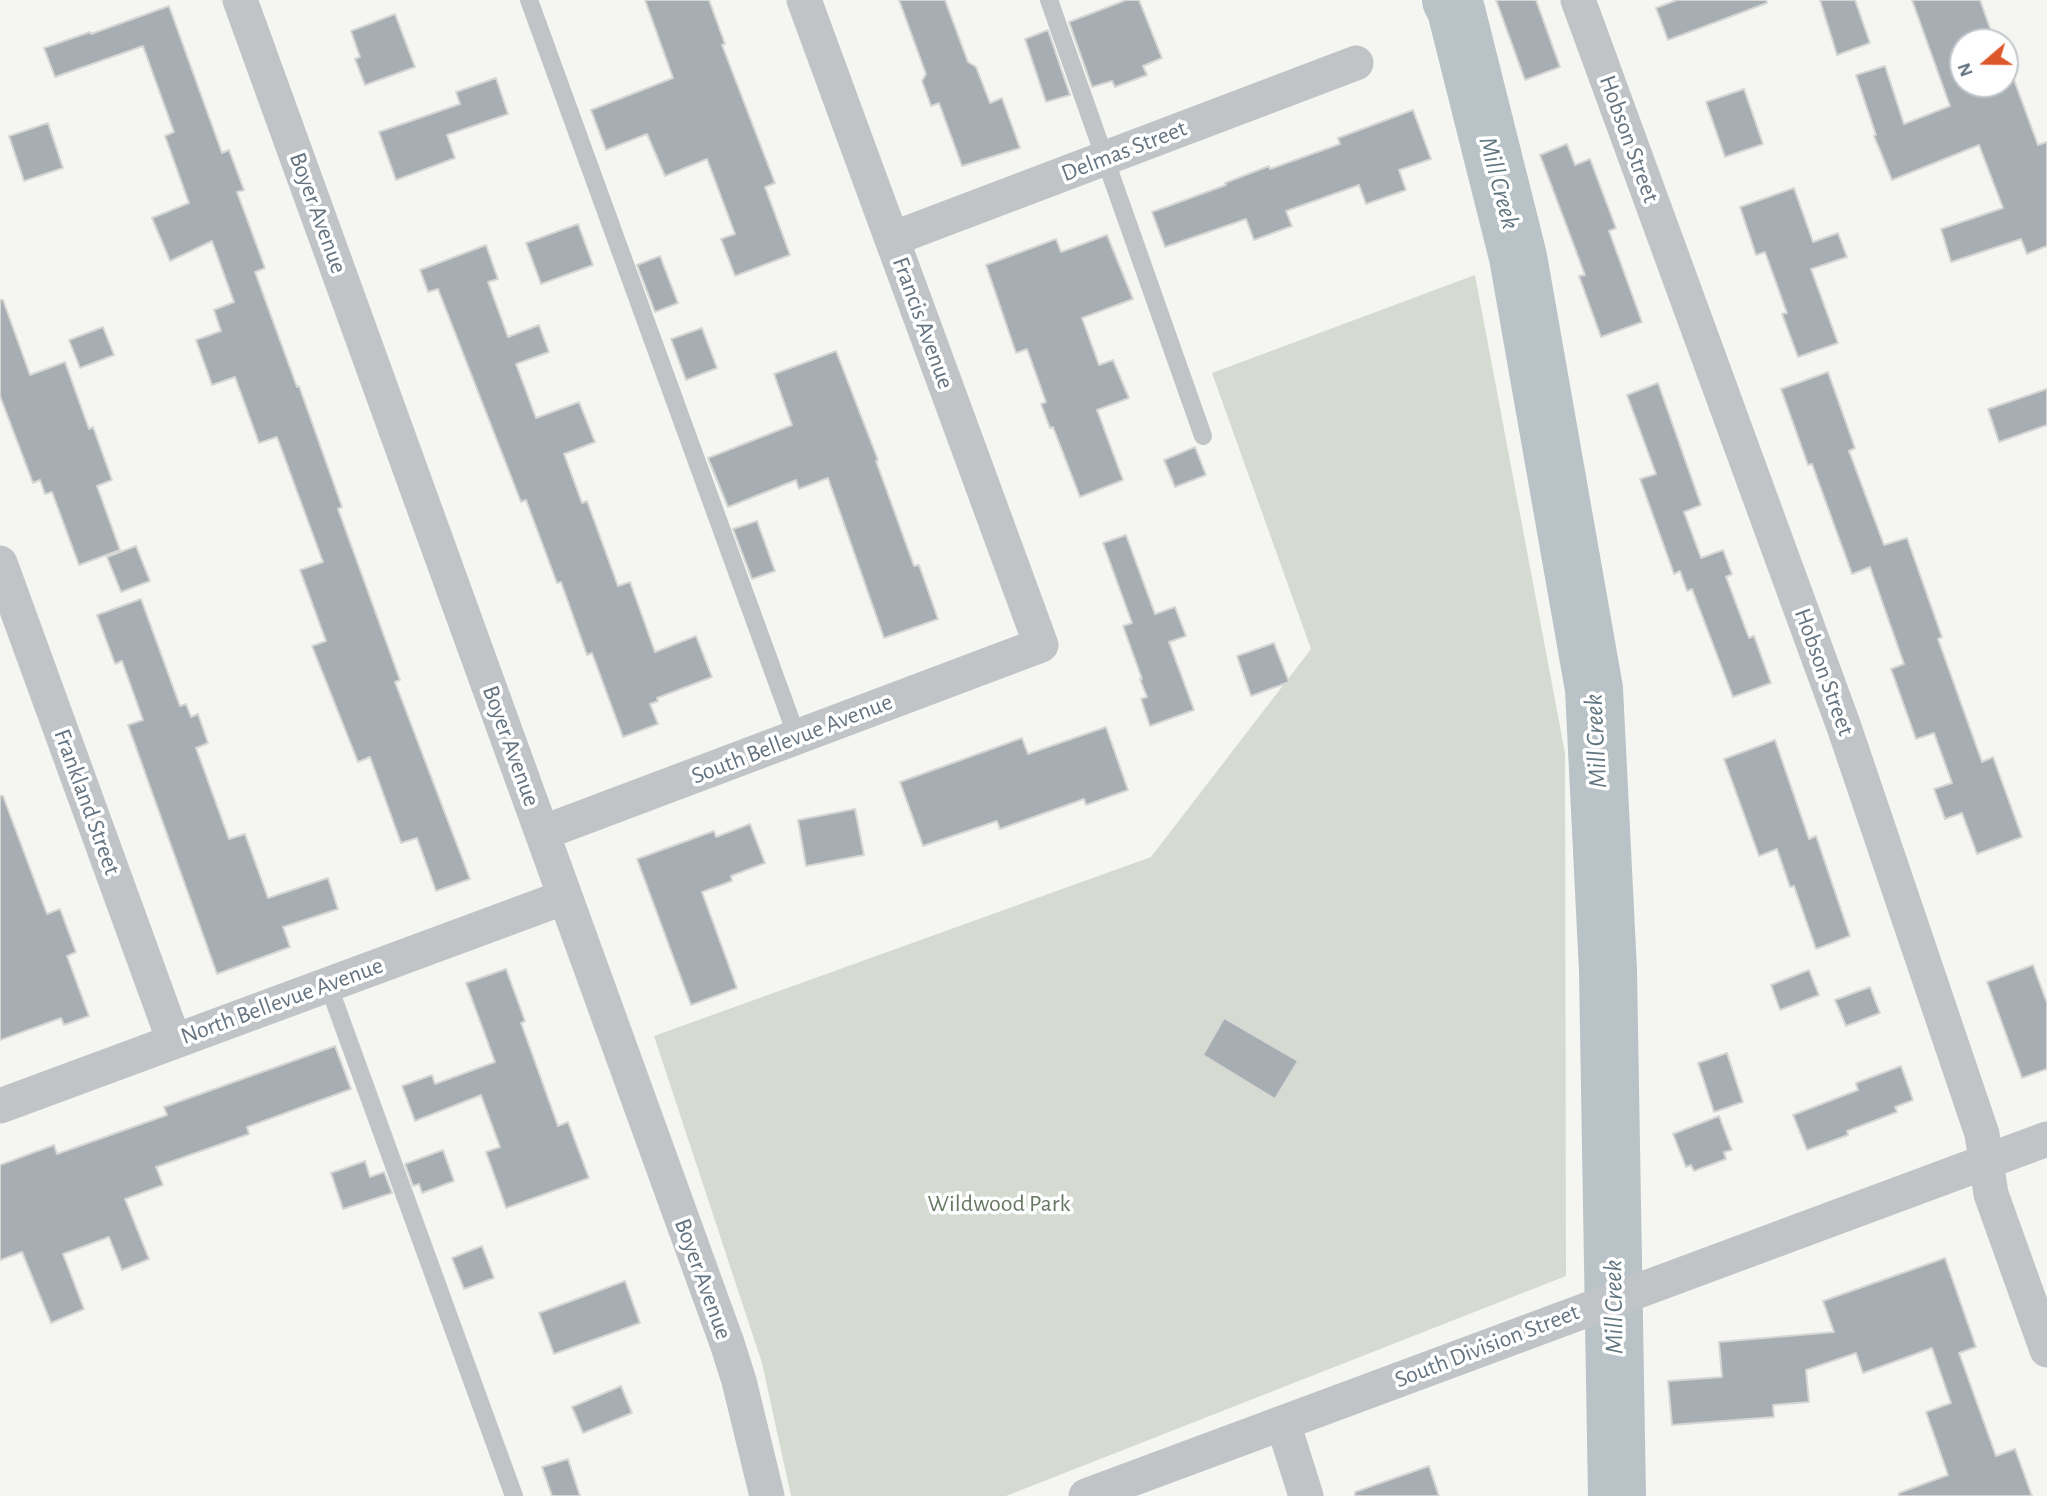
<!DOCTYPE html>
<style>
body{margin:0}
#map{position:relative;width:2047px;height:1496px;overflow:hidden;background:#f5f5f1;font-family:"Alegreya Sans",sans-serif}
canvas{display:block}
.north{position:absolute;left:1949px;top:28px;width:70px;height:70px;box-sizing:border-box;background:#fff;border:2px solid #c1c7cd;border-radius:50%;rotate:250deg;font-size:19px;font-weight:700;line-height:28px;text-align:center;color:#657481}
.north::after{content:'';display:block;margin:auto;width:24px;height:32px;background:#dc582a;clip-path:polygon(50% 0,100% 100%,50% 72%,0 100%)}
</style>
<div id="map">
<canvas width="2047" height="1496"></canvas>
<div class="north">N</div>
</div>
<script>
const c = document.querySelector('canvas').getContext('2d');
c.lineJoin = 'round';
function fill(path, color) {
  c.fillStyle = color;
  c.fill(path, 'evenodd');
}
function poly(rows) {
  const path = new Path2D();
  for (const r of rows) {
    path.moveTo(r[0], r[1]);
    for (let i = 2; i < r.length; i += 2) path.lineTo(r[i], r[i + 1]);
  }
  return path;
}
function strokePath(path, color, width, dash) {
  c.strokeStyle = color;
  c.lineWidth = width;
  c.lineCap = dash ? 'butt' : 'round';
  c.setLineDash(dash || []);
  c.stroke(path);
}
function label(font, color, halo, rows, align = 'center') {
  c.font = font + ' "Alegreya Sans",sans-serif';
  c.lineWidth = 7;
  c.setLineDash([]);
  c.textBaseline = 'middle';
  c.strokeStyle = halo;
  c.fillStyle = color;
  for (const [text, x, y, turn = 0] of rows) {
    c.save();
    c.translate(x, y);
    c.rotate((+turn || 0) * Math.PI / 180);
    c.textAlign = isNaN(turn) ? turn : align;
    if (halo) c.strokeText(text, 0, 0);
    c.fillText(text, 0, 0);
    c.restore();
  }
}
const green = poly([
 [1475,275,1565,753,1566,1276,1006,1496,791,1496,762,1363,654,1036,1151,857,1311,649,1212,373]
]);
const river = poly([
 [1451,0,1456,10,1518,257,1594,689,1608,971,1617,1496]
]);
const building = poly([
 [645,0,709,0,725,44,722,45,775,183,765,187,790,255,735,276,721,239,735,234,707,159,665,176,647,134,606,150,591,110,673,78,645,0],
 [899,0,945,0,968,62,976,67,990,103,1002,98,1020,148,962,166,939,103,931,106,922,81,926,74,899,0],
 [1126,0,1139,0,1162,58,1143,66,1147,75,1115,87,1112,81,1092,87,1069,22,1126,0],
 [1496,0,1536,0,1560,67,1525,80,1496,0],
 [1677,0,1766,0,1767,3,1668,40,1656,8,1677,0],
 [1820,0,1855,0,1870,43,1837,55,1820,0],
 [1912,0,1980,0,1995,42,1963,42,1963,84,2005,84,2006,58,2038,145,2047,142,2047,246,2027,254,2021,239,1951,262,1941,229,2003,208,1979,145,1892,180,1874,136,1876,135,1856,75,1885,66,1904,124,1950,106,1912,0],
 [169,6,222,153,229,150,244,190,237,192,265,268,255,272,297,387,299,386,342,507,338,509,400,680,395,682,470,879,436,891,417,838,401,843,370,757,358,762,312,646,326,641,300,570,323,562,277,437,259,443,235,377,212,385,196,340,221,331,214,310,234,302,212,241,170,261,152,218,189,203,165,136,174,132,143,46,55,77,44,48,90,32,91,34,169,6],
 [395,14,415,67,365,85,355,59,360,57,351,31,395,14],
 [1048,30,1070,95,1046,102,1025,39,1048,30],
 [496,78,508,114,447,135,455,158,396,180,379,132,460,104,456,92,496,78],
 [1744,89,1763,144,1725,157,1706,102,1744,89],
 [1413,110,1431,159,1399,170,1406,190,1366,204,1359,185,1286,211,1292,226,1254,240,1246,219,1165,247,1152,212,1226,185,1225,183,1269,166,1270,169,1340,144,1338,138,1413,110],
 [48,123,63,168,24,181,9,136,48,123],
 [1567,144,1575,165,1590,159,1616,228,1609,231,1642,322,1601,337,1579,276,1585,275,1540,155,1567,144],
 [1794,188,1813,242,1838,233,1847,257,1811,269,1838,343,1798,357,1782,314,1787,313,1765,252,1756,255,1740,207,1794,188],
 [578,224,593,265,541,284,526,243,578,224],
 [1107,235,1133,299,1082,318,1099,365,1113,360,1129,398,1097,410,1123,480,1080,497,1053,427,1050,428,1041,404,1046,402,1027,349,1016,353,986,265,1056,239,1061,252,1107,235],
 [486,245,498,279,488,282,508,337,539,325,549,352,516,364,536,418,579,402,595,442,564,454,582,503,587,501,618,586,630,582,655,652,696,636,712,677,657,698,658,701,650,704,658,724,623,737,592,653,587,655,561,582,557,583,526,500,521,502,438,289,428,292,420,270,486,245],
 [660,256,678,303,655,312,637,265,660,256],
 [0,300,3,300,30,375,65,362,89,429,93,427,112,480,97,486,120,550,79,565,52,492,45,494,40,480,33,483,0,396,0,300],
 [103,327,114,355,80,368,69,340,103,327],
 [702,328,717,368,686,380,671,339,702,328],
 [836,351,878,460,876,461,914,566,919,565,938,619,884,638,828,478,799,489,796,480,728,507,708,458,792,425,774,374,836,351],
 [1828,372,1855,448,1849,451,1884,545,1907,538,1942,637,1938,639,1982,762,1993,757,2022,837,1977,854,1962,813,1945,819,1934,789,1952,783,1934,733,1916,739,1891,669,1904,664,1870,567,1852,574,1812,464,1808,465,1781,389,1828,372],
 [1658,383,1701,505,1684,512,1701,558,1723,550,1732,574,1726,577,1749,638,1754,636,1771,683,1733,697,1692,589,1687,591,1680,571,1674,574,1640,479,1656,474,1627,395,1658,383],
 [2047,389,2047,425,1999,442,1988,409,2047,389],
 [1195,447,1206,475,1175,487,1164,460,1195,447],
 [757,521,775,571,752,579,733,529,757,521],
 [1126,535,1155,614,1175,607,1186,636,1169,642,1194,710,1150,726,1141,699,1147,697,1140,679,1142,679,1123,626,1132,623,1103,543,1126,535],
 [136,546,150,581,121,592,107,557,136,546],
 [141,599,180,706,186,704,191,717,198,714,208,743,196,748,229,839,245,834,268,898,328,878,338,909,283,927,290,947,217,974,128,725,143,720,122,661,115,664,97,615,141,599],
 [1274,643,1289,682,1251,696,1237,656,1274,643],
 [1106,727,1128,790,1086,805,1084,799,1000,829,997,821,923,846,900,782,1022,738,1028,754,1106,727],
 [1775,740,1809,839,1816,836,1850,936,1816,949,1794,886,1790,887,1777,849,1759,856,1724,759,1775,740],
 [0,796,3,796,47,914,60,909,76,952,67,956,89,1016,64,1025,61,1018,0,1040,0,796],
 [855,809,864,855,806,866,798,820,855,809],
 [750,824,765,863,731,876,732,881,702,892,737,988,691,1005,637,859,714,831,716,837,750,824],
 [2033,965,2047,1003,2047,1069,2022,1078,1987,982,2033,965],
 [506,969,525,1021,521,1023,558,1126,568,1122,589,1178,506,1208,486,1152,500,1147,481,1095,415,1121,402,1086,432,1075,435,1084,495,1062,466,983,506,969],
 [1809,970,1819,995,1780,1010,1771,985,1809,970],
 [1870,987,1880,1013,1846,1026,1835,1000,1870,987],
 [1224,1018,1298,1061,1275,1099,1203,1055,1224,1018],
 [335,1046,351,1089,247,1127,249,1134,156,1167,163,1185,125,1199,149,1259,122,1270,109,1237,63,1254,84,1309,51,1323,22,1252,0,1260,0,1165,54,1145,57,1154,167,1115,164,1107,335,1046],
 [1727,1053,1743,1102,1714,1112,1698,1063,1727,1053],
 [1901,1066,1913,1100,1895,1107,1897,1112,1847,1131,1848,1135,1807,1150,1793,1115,1858,1090,1856,1083,1901,1066],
 [1719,1116,1732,1150,1724,1152,1726,1159,1694,1171,1691,1165,1686,1167,1673,1134,1719,1116],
 [443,1150,454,1181,422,1193,419,1184,413,1186,405,1164,443,1150],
 [365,1161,370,1177,384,1172,392,1193,343,1209,331,1173,365,1161],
 [482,1246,494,1278,464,1289,452,1258,482,1246],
 [1945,1258,1976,1347,1959,1353,1996,1456,2015,1449,2032,1496,1899,1496,1899,1493,1948,1475,1926,1412,1951,1403,1932,1348,1863,1373,1856,1353,1806,1370,1809,1402,1773,1405,1774,1417,1672,1425,1668,1381,1722,1377,1719,1342,1834,1332,1823,1301,1945,1258],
 [625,1281,640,1323,554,1354,539,1313,625,1281],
 [621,1386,632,1413,583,1433,572,1407,621,1386],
 [568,1459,580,1496,552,1496,542,1467,568,1459],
 [1429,1466,1439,1496,1355,1496,1355,1492,1429,1466]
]);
const lane = poly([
 [529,0,797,737],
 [1049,0,1203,436],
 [328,984,514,1496]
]);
const street = poly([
 [240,0,727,1343,739,1381,767,1496],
 [1578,0,1844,727,1982,1134,1991,1194,2047,1350],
 [892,239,1356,63],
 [0,563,174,1041],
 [542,833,1041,645,804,0],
 [0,1106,565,897],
 [1283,1423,1306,1496],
 [1086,1496,2047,1139]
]);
const streetNames = [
 ["Hobson Street",1629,139,70],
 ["Delmas Street",1124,151,-21],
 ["Boyer Avenue",318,213,70],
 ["Francis Avenue",923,323,70],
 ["Hobson Street",1824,672,70],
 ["South Bellevue Avenue",792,739,-21],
 ["Boyer Avenue",511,746,70],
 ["Frankland Street",87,802,70],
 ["North Bellevue Avenue",282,1001,-20],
 ["Boyer Avenue",703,1279,70],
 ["South Division Street",1487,1346,-21]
];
const parkNames = [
 ["Wildwood Park",999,1204]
];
const waterNames = [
 ["Mill Creek",1499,183,75],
 ["Mill Creek",1596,741,-93],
 ["Mill Creek",1614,1307,-91]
];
fill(green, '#d6dbd2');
strokePath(river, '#b8c2c7', 58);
fill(building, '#a7aeb3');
strokePath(building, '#d6d6d4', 2);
strokePath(lane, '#c0c4c7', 18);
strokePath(street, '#c0c4c7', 35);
label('24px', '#657481', '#fff', streetNames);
label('24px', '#677863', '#fff', parkNames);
label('italic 26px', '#60757f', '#fff', waterNames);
</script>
